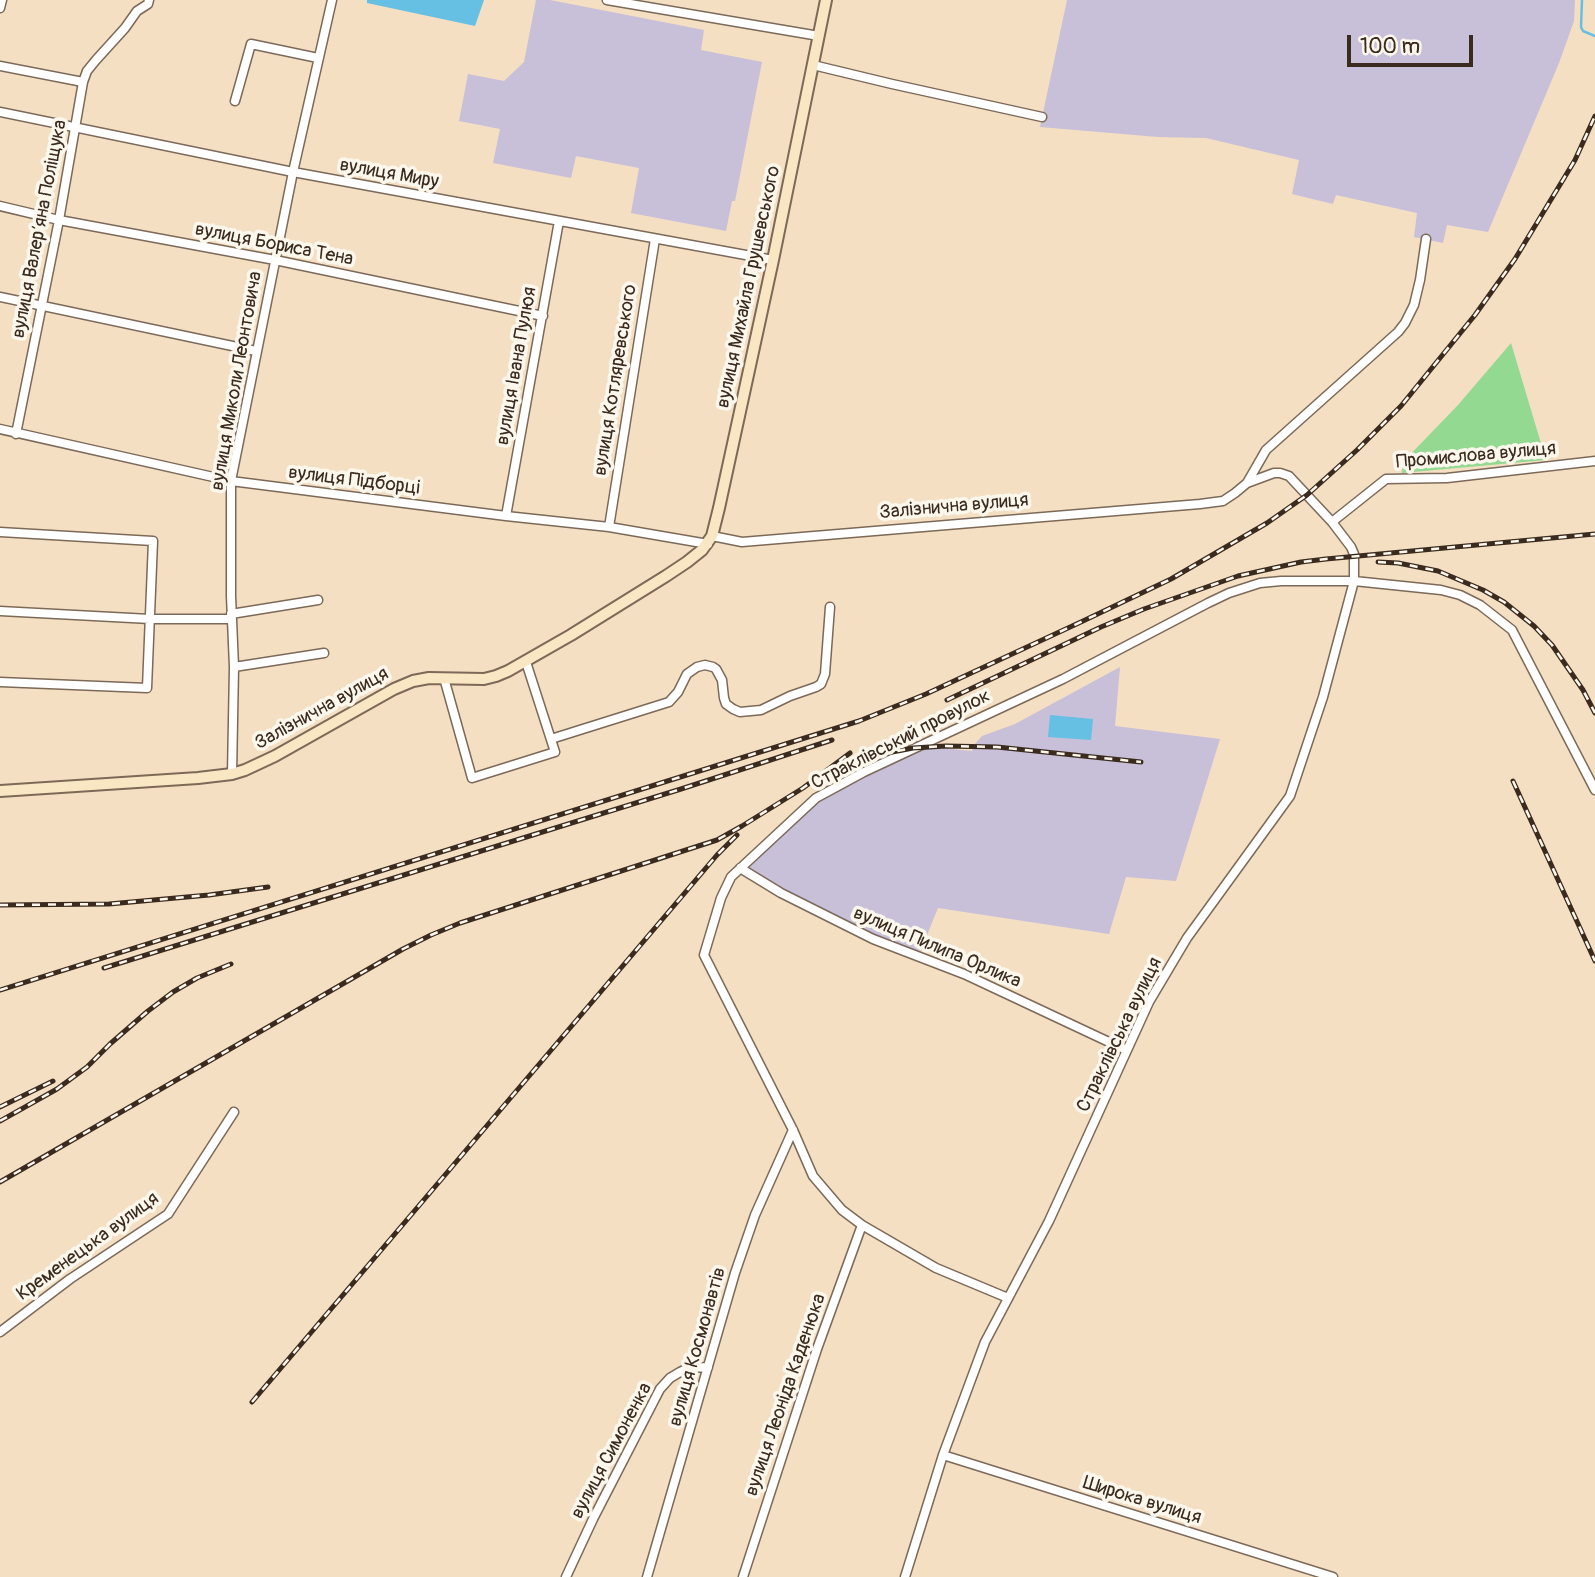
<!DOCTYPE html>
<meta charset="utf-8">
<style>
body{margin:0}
#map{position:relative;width:1595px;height:1577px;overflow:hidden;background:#f4dfc3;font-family:Pangolin,sans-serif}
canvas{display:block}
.scale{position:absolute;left:1347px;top:35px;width:126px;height:32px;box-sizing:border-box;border:4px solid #3b2a1e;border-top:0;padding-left:9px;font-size:21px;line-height:24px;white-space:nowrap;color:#3b2a1e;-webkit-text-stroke:5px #fbf7ec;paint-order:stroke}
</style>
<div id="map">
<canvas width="1595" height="1577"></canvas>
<div class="scale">100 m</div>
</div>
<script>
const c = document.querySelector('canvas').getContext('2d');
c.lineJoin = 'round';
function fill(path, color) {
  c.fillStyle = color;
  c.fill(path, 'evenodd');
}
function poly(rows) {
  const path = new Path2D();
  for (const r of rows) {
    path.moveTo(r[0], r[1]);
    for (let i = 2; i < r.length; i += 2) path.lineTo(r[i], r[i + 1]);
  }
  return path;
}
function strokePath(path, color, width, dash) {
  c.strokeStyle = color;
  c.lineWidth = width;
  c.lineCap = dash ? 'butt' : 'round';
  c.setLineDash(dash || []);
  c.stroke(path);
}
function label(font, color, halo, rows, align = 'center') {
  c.font = font + ' Pangolin,sans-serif';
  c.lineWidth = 7;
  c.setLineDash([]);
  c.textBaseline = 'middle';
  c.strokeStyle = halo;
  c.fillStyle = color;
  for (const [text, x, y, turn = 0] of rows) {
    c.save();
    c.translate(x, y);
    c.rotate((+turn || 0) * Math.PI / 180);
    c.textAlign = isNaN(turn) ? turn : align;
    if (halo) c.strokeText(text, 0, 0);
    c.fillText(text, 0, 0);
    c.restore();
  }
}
const industrial = poly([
 [536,0,550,0,704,30,701,50,762,62,735,201,732,201,726,231,631,213,639,168,576,156,571,178,493,163,500,129,459,121,468,74,504,81,524,62],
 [1067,0,1575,0,1574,21,1559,63,1488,232,1447,225,1443,243,1414,237,1417,213,1336,195,1333,204,1292,194,1299,160,1206,138,1158,137,1040,127],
 [1120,667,1115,726,1220,739,1176,881,1126,877,1109,934,938,908,918,957,873,939,740,868,816,798,919,746,972,751,973,746,982,736,1015,724]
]);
const green = poly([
 [1511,343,1546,460,1402,473,1403,462,1458,405]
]);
const water = poly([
 [367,0,484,0,475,26,367,3],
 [1050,715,1093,719,1091,740,1048,737]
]);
const stream = poly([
 [1582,0,1581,27,1583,31,1595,36]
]);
const street = poly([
 [607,0,819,36],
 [0,8,2,0],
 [813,65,892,84,1042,117],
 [0,66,83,82],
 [235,101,251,44,318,58],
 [0,112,293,172,773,260],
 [0,206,59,220,275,260,543,316],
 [0,297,256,351],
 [0,429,231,481,506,516,609,527,708,544],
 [16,434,59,220,83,82,87,71,96,60,125,28,137,11,148,4,149,0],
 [506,516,559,221],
 [1332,522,1386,479,1447,478,1595,461],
 [609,527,655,239],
 [0,532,153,541,147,688,0,682],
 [712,536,742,542,1200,504,1223,501,1235,493,1247,483,1266,450,1398,332,1405,323,1414,305,1420,280,1426,239],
 [0,611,150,619,231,619],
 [231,614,318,600],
 [234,667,324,653],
 [444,678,472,778,555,752,526,662],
 [551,739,669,702,678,692,687,674,697,667,705,665,713,667,716,669,722,680,724,698,726,704,733,709,740,712,761,710,790,696,816,687,821,684,825,674,830,607],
 [232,774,234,667,231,596,231,481,293,172,332,0],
 [740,868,781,893,873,939,964,974,1126,1050],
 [1008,1298,936,1268,862,1225,842,1210,813,1176,793,1130,704,955,721,898,731,877,816,798,864,772,1063,679,1208,603,1229,593,1260,583,1281,581,1354,581,1441,590,1460,595,1480,605,1512,630,1595,790],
 [0,1332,70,1279,168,1214,234,1112],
 [943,1455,1333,1577],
 [566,1577,593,1519,660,1389,670,1378,680,1372,688,1368,708,1367],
 [647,1577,735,1273,755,1215,793,1130],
 [743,1577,817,1349,862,1225],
 [905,1577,943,1455,985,1342,1049,1221,1149,1002,1187,938,1290,796,1323,697,1354,581,1354,554,1351,547,1332,522,1289,476,1280,473,1274,473,1247,483]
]);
const secondary = poly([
 [0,791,198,778,232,774,245,770,275,756,394,689,413,681,429,678,484,679,496,676,508,671,571,635,666,576,687,562,702,550,712,536,719,508,773,260,826,0]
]);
const rail = poly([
 [1378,562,1398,563,1438,571,1483,590,1504,602,1534,626,1552,645,1583,690,1595,713],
 [947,700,1101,627,1144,609,1238,576,1301,562,1326,559,1595,534],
 [836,769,858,761,887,753,913,748,946,746,997,747,1141,762],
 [1513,781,1595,961],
 [0,905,109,904,209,895,268,887],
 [104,968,681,789,832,740],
 [0,990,859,721,926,694,1083,621,1171,579,1267,523,1307,495,1357,450,1401,406,1475,315,1515,259,1575,160,1595,116],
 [0,1107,53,1081],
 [0,1121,57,1089,87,1067,110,1044,148,1011,173,992,197,978,231,964],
 [0,1182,403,949,431,935,460,923,717,840,742,826,803,788,850,753],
 [252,1402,717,855,737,835]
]);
const streetNames = [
 ["вулиця Миру",389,174,10],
 ["вулиця Валерʼяна Поліщука",40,229,-79],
 ["вулиця Бориса Тена",274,245,11],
 ["вулиця Михайла Грушевського",749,287,-78],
 ["вулиця Івана Пулюя",517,366,-80],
 ["вулиця Котляревського",616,380,-81],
 ["вулиця Миколи Леонтовича",237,381,-80],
 ["Промислова вулиця",1476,456,-5],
 ["вулиця Підборці",354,481,7],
 ["Залізнична вулиця",954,507,-5],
 ["Залізнична вулиця",322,709,-29],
 ["Страклівський провулок",901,740,-27],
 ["вулиця Пилипа Орлика",937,948,23],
 ["Страклівська вулиця",1120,1035,-64],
 ["Кременецька вулиця",88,1247,-36],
 ["вулиця Космонавтів",698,1347,-74],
 ["вулиця Леоніда Каденюка",786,1395,-71],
 ["вулиця Симоненка",612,1451,-62],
 ["Широка вулиця",1142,1501,17]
];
fill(industrial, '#c8bfd8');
fill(green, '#93d992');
fill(water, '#65c0e3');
strokePath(stream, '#65c0e3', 2.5);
strokePath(street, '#7c6958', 11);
strokePath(secondary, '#7c6958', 14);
strokePath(street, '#fff', 8);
strokePath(secondary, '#f9e7c3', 10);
strokePath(rail, '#3b2a1e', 5);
strokePath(rail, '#fbf7ec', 2.5, [8]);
label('19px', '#3b2a1e', '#fbf7ec', streetNames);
</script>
